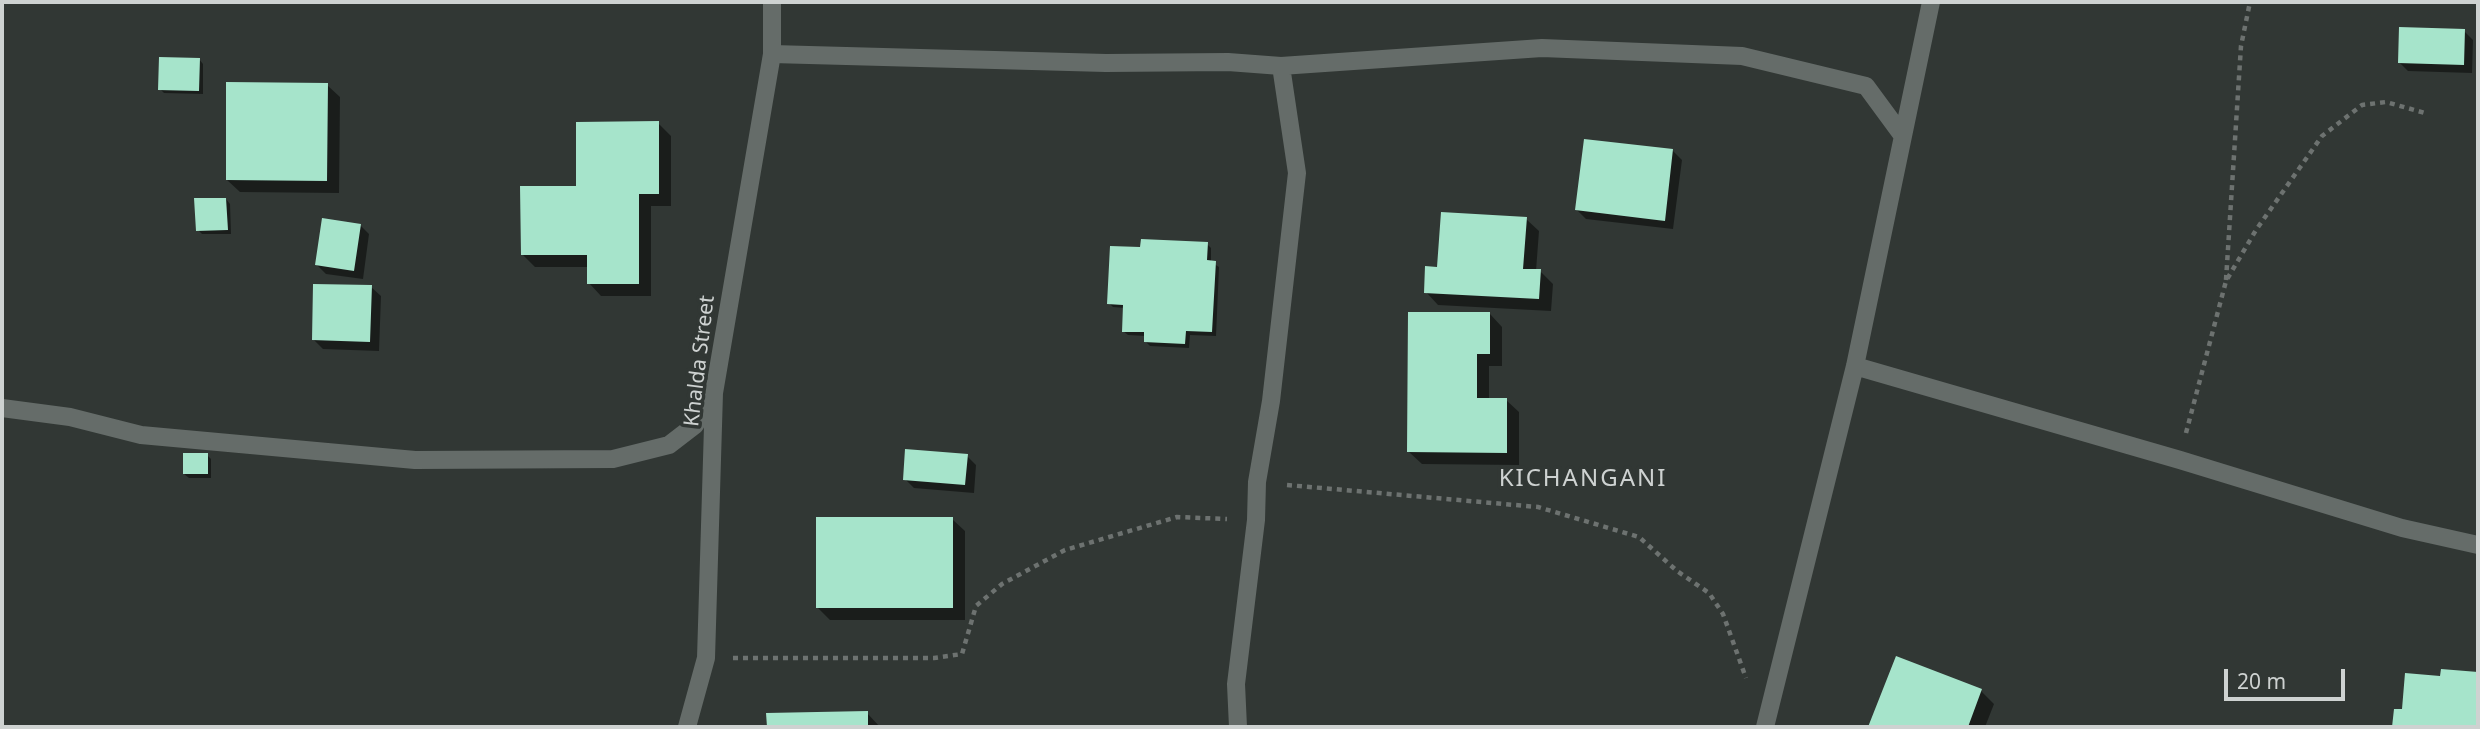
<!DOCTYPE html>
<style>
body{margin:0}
#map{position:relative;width:2480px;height:729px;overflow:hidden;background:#313734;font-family:"Noto Sans",sans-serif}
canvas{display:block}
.frame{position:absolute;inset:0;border:4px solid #ced2d1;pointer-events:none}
.scale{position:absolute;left:2224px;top:669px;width:121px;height:32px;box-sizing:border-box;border:4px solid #ced2d1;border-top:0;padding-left:9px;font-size:21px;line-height:24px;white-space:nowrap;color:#ced2d1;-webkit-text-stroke:5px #313734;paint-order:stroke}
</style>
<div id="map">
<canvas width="2480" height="729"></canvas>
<div class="frame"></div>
<div class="scale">20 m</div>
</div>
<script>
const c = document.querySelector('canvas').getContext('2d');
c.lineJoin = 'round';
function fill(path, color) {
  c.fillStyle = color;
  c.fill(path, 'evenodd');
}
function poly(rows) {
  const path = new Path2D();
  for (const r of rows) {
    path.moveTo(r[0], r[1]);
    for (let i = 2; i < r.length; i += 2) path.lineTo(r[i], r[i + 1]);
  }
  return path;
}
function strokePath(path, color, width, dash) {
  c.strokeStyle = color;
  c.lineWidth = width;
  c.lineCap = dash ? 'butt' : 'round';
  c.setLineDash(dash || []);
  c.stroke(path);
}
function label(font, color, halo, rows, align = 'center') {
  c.font = font + ' "Noto Sans",sans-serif';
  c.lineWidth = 7;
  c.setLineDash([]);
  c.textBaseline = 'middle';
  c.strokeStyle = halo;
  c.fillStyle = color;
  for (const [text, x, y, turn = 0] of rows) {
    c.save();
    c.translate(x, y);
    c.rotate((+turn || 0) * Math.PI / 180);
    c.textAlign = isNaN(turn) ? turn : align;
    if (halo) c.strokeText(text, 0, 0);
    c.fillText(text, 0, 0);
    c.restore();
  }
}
const shadow = poly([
 [2464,31,2473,40,2472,73,2408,71,2399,62],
 [199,59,203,64,203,94,164,93,160,89],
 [327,85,340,97,339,193,240,192,227,180],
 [658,123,671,136,671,206,651,206,651,296,601,296,589,283,589,267,535,267,523,255,578,187],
 [1673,151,1682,160,1673,229,1586,219,1577,210],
 [226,199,230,204,231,234,202,234,198,230],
 [1526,219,1539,231,1536,271,1540,271,1553,284,1551,311,1438,305,1426,292,1439,269],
 [360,225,369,234,363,279,326,274,317,265],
 [1207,244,1211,248,1211,262,1219,267,1216,336,1190,335,1189,348,1150,346,1146,342,1146,336,1128,335,1123,331,1125,308,1113,307,1109,303,1142,249],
 [371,287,381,296,379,351,323,349,314,340],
 [1490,314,1502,327,1502,366,1489,366,1489,400,1506,400,1519,412,1519,465,1422,464,1409,452],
 [207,455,211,459,211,478,189,478,184,474],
 [967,456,976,465,974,493,914,488,905,479],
 [952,519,965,531,965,620,830,620,818,608],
 [1897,658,1981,691,1994,704,1985,727,1870,727],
 [2442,671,2478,674,2478,727,2393,727,2395,711,2403,711,2442,678],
 [867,713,880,727,768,727,768,715]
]);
const building = poly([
 [2399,27,2465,29,2464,65,2398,63],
 [159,57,200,58,199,91,158,90],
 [226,82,328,83,327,181,226,180],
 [659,121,659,194,639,194,639,284,587,284,587,255,521,255,520,186,576,186,576,122],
 [1584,139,1673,149,1665,221,1575,210],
 [194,198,226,198,228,230,196,231],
 [1441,212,1527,217,1523,269,1541,269,1539,299,1424,293,1425,266,1437,267],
 [322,218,361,224,354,271,315,265],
 [1141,239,1208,242,1207,260,1216,261,1212,332,1186,331,1185,344,1144,342,1144,332,1122,332,1123,305,1107,304,1110,246,1140,247],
 [313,284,372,285,370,342,312,340],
 [1408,312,1490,312,1490,354,1477,354,1477,398,1507,398,1507,453,1407,452],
 [905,449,968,454,965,485,903,480],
 [183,453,208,453,208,474,183,474],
 [816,517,953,517,953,608,816,608],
 [1896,656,1982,689,1968,727,1868,727],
 [2441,669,2478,672,2478,727,2392,727,2394,709,2402,709,2405,673,2440,676],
 [868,711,868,727,767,727,766,713]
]);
const path = poly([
 [2226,280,2241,46,2250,2],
 [2186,433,2226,281,2256,230,2322,136,2362,105,2386,102,2425,113],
 [1287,485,1538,507,1639,537,1677,571,1709,593,1723,614,1746,678],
 [733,658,934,658,962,654,976,606,1002,584,1065,550,1177,517,1227,519]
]);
const street = poly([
 [772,54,1106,63,1228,62,1281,66,1542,48,1742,56,1866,86,1902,135],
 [1855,366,2180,460,2402,528,2478,545],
 [2,408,70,417,141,435,415,460,613,459,669,445,695,425,714,393],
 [687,727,706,658,714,393,772,54,772,2],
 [1238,727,1236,684,1256,520,1257,482,1271,401,1297,173,1281,66],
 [1765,727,1855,366,1931,2]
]);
const streetNames = [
 ["Khalda Street",700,361,-83]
];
const quarterNames = [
 ["KICHANGANI",1583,479]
];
fill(shadow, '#0007');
fill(building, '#a6e4cb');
strokePath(path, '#6d7270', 4.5, [5, 5]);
strokePath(street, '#656c69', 18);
label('21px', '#ced2d1', '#313734', streetNames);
c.letterSpacing = '2px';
label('24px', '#ced2d1', '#313734', quarterNames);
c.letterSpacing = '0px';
</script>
